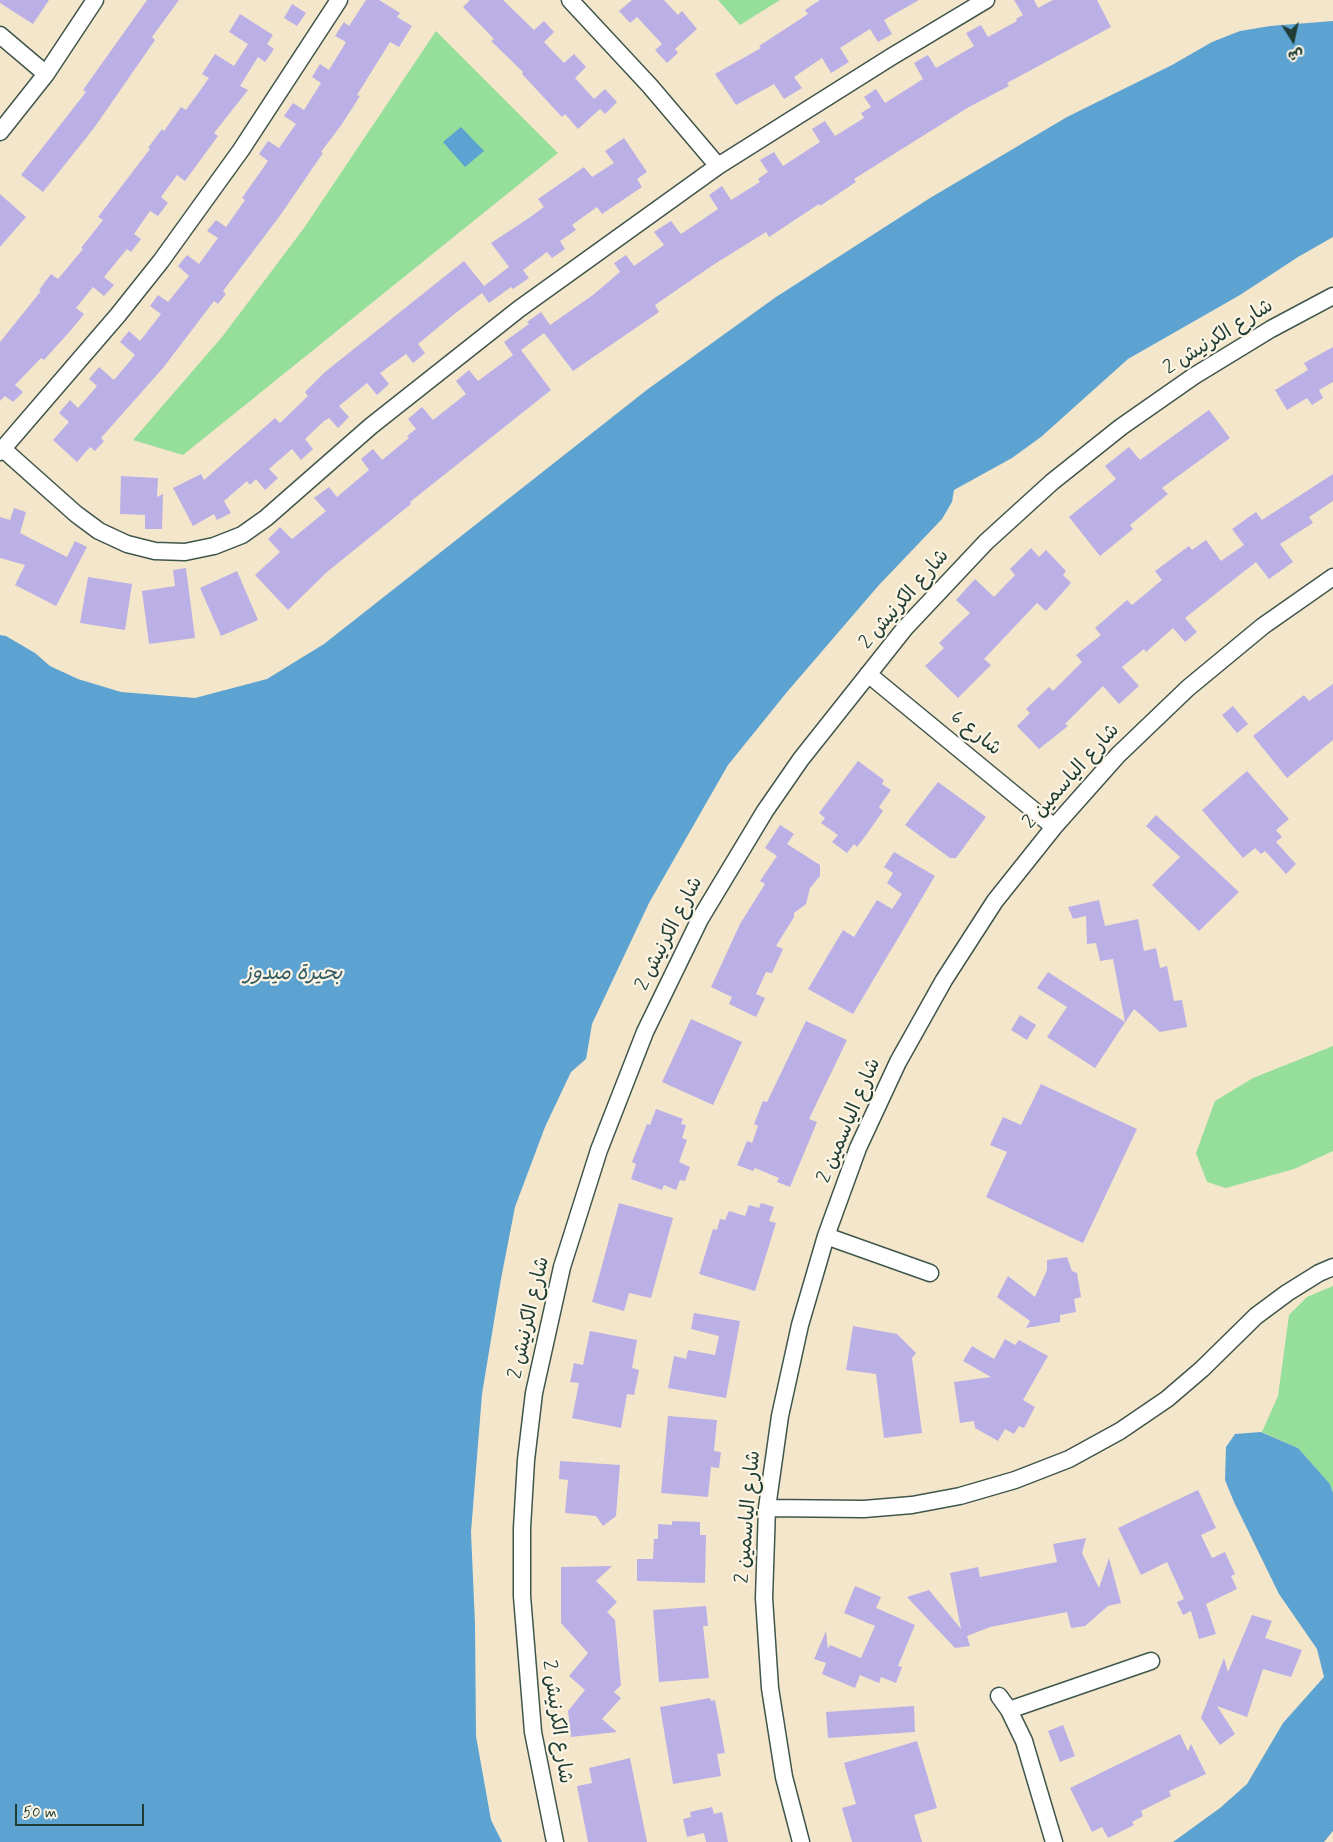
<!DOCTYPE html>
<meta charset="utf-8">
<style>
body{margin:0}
#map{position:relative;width:1333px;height:1842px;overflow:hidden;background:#f4e6cb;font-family:Mynerve,"Playpen Sans Arabic",sans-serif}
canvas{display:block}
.north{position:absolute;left:1268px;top:15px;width:50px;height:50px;-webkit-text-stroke:4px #fcf5e5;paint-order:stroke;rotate:170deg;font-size:14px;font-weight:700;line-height:20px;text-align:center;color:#1f3d34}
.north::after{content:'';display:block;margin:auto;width:18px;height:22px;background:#1f3d34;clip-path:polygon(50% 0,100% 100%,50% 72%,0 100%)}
.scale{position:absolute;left:15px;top:1804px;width:129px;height:22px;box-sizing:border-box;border:2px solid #1f3d34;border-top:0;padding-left:6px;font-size:15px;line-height:18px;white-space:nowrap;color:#1f3d34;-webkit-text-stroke:4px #fcf5e5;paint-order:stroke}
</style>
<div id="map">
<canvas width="1333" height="1842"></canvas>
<div class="north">ش</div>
<div class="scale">50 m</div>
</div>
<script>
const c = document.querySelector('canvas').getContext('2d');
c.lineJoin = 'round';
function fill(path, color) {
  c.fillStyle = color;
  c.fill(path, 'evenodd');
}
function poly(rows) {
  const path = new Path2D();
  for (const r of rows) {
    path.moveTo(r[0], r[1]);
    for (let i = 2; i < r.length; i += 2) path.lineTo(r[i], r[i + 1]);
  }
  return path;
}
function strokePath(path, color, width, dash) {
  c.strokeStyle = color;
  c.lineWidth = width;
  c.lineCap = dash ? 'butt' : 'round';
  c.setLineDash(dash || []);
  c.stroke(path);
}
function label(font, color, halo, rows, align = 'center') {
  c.font = font + ' Mynerve,"Playpen Sans Arabic",sans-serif';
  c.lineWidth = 4.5;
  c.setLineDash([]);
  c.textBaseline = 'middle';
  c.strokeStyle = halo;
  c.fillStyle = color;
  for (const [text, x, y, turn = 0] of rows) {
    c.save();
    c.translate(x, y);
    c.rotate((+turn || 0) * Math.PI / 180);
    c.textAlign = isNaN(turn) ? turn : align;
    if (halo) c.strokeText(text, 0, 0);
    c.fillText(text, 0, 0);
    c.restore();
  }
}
const green = poly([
 [718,0,780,0,740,25],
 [436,31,558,153,183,455,133,440,222,337,304,228],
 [1333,1046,1333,1151,1294,1169,1226,1188,1207,1182,1196,1153,1215,1101,1253,1078],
 [1333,1286,1333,1493,1330,1484,1298,1448,1262,1432,1278,1396,1289,1315,1307,1297]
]);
const water = poly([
 [1333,21,1333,237,1298,257,1240,295,1128,359,1041,437,1012,458,954,490,952,502,942,519,879,585,787,692,728,765,649,903,592,1024,586,1059,571,1072,545,1127,515,1207,501,1279,482,1394,471,1532,475,1624,476,1736,491,1820,502,1842,0,1842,0,635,6,636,35,653,50,666,78,679,121,692,195,698,267,679,324,644,648,389,776,297,930,198,1067,117,1172,65,1212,42,1240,31,1270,26],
 [461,127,484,151,465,167,443,142],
 [1261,1432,1298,1448,1330,1484,1333,1493,1333,1831,1324,1842,1173,1842,1220,1808,1247,1784,1283,1723,1324,1677,1317,1649,1279,1594,1234,1502,1225,1480,1226,1447,1235,1434]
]);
const building = poly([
 [0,0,49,0,33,24,0,3],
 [147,0,179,0,152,37,155,40,94,128,43,192,21,175,86,92,83,90],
 [366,0,379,0,400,13,397,17,412,26,399,47,390,42,357,95,360,96,342,124,321,152,323,153,279,217,223,291,226,294,218,304,214,301,163,368,101,438,104,441,95,451,90,447,77,462,53,440,69,422,59,413,70,400,78,408,97,386,89,379,99,367,114,380,135,355,120,342,129,331,140,341,161,314,150,306,158,295,168,302,189,276,178,266,187,255,199,264,218,238,207,231,216,220,226,227,245,200,242,198,268,161,259,154,268,141,279,148,296,124,284,116,293,103,304,110,321,83,312,77,320,64,329,70,346,42,335,36,344,22,349,26],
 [470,0,503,0,534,30,544,21,554,32,544,42,564,63,574,54,586,67,575,78,594,99,605,89,617,102,605,114,600,109,578,129,565,114,562,117,522,74,523,72,491,41,494,39,463,7],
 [632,0,664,0,678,15,682,11,697,29,675,49,678,53,667,63,655,50,662,44,637,17,630,23,619,11],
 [820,0,919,0,884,20,892,34,878,42,870,29,840,48,849,62,831,73,822,58,794,77,802,88,784,99,774,84,736,105,715,74,761,48,759,46,808,14,805,10],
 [1014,0,1034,0,1038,8,1053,0,1097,0,1111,27,1007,83,1009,86,969,107,854,179,856,182,820,206,819,204,769,237,766,232,713,265,655,305,659,312,573,371,544,333,521,350,551,390,410,502,411,504,327,572,288,610,255,575,280,552,268,539,280,527,292,539,326,511,314,498,329,487,337,497,369,470,361,459,373,449,382,460,409,438,407,436,416,429,408,419,422,407,433,420,466,394,456,381,469,370,478,381,513,355,504,342,529,324,527,322,541,312,550,325,593,295,620,272,614,263,626,255,634,266,664,245,654,232,671,221,681,234,718,209,709,195,722,186,731,200,760,182,758,179,768,172,760,160,774,152,783,166,820,142,812,129,825,121,835,136,864,118,861,113,871,107,864,97,876,89,885,103,923,79,914,63,928,55,936,68,974,46,966,33,981,25,988,37,1017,21,1016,19,1023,15],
 [292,4,306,13,297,26,284,18],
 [240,14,273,35,267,44,274,49,265,62,258,57,240,86,248,90,214,133,218,136,185,181,177,175,161,197,168,203,158,216,150,211,134,234,141,239,131,252,127,249,104,277,114,285,104,296,93,287,76,308,84,314,72,329,44,360,41,358,15,385,23,392,13,402,5,396,0,401,0,342,41,291,39,290,51,274,58,279,83,249,81,248,103,220,98,217,150,149,148,148,162,129,164,131,181,107,186,110,209,78,202,74,215,54,234,66,248,44,229,32],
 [624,138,647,172,637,179,642,187,602,214,597,207,572,225,576,230,560,241,565,249,552,258,547,252,523,270,529,278,513,289,511,287,489,303,482,293,453,315,418,344,425,353,413,363,406,354,380,373,389,384,377,395,367,383,339,406,349,417,338,428,329,418,324,421,305,439,313,449,301,460,292,449,269,469,278,478,265,490,256,479,250,485,247,481,224,501,231,513,217,520,214,514,193,526,173,488,201,474,204,480,275,418,280,423,308,396,305,392,325,372,464,261,484,286,509,267,491,243,529,218,544,207,538,199,584,167,592,177,614,163,605,151],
 [0,194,26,217,0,247],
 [1333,347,1333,382,1319,390,1323,398,1312,405,1307,398,1287,410,1275,390,1308,370,1304,363],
 [1209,410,1230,438,1162,488,1168,494,1130,525,1133,529,1100,556,1069,517,1116,479,1105,466,1129,447,1140,460],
 [1333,474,1333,501,1309,517,1313,523,1280,544,1293,562,1269,579,1256,562,1185,618,1197,632,1185,642,1173,628,1146,652,1144,649,1122,667,1139,686,1119,704,1103,686,1065,724,1068,726,1039,749,1017,726,1030,713,1026,709,1049,687,1053,691,1082,662,1076,655,1101,635,1095,628,1127,600,1132,605,1162,580,1155,571,1189,546,1192,550,1206,540,1221,561,1244,545,1232,529,1256,512,1262,520],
 [121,476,158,478,157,497,163,494,162,529,145,529,145,515,120,514],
 [14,508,26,512,20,533,67,557,75,541,87,547,56,606,15,585,25,565,0,558,0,517,10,520],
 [1031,548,1039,557,1046,550,1066,571,1063,575,1071,583,1046,611,1037,603,984,659,991,665,958,698,925,666,944,648,939,643,970,613,956,600,975,579,994,597,1015,575,1010,569],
 [186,568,195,638,149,644,142,591,175,586,173,570],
 [237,571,258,620,221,636,200,588],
 [88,577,132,584,125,630,80,623],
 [1333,684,1333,740,1287,778,1253,736,1304,695,1309,701],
 [1233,706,1248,724,1237,733,1222,715],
 [858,761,884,780,882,784,891,790,879,807,883,811,866,835,857,847,854,844,847,853,832,842,838,835,821,823,825,818,819,813],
 [1247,771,1289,819,1276,830,1282,837,1276,842,1296,864,1286,874,1265,851,1261,854,1255,848,1243,858,1202,810],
 [938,782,986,817,956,858,950,858,905,825],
 [1156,815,1239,892,1199,931,1152,885,1180,857,1146,826],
 [780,825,794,834,787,844,820,865,820,876,810,888,806,904,794,913,794,917,776,946,783,949,772,973,766,972,756,994,765,998,756,1017,729,1004,732,997,711,987,740,924,765,884,760,881,777,856,765,848],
 [894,852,935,876,853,1014,808,989,843,930,854,937,877,900,892,909,902,894,887,883,893,873,884,867],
 [1099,900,1105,926,1138,919,1144,951,1156,948,1160,968,1167,966,1174,1001,1182,1000,1187,1027,1160,1032,1134,1009,1095,1068,1047,1037,1067,1007,1037,988,1048,972,1125,1022,1113,959,1100,961,1096,943,1087,944,1086,916,1073,919,1068,907],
 [1020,1015,1036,1025,1027,1040,1011,1030],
 [691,1019,742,1042,713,1105,662,1082],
 [806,1021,847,1040,809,1119,817,1122,790,1187,777,1182,779,1178,755,1168,753,1171,737,1165,747,1141,752,1143,758,1126,754,1124,763,1101,767,1102],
 [1041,1084,1137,1129,1083,1243,986,1197,1007,1152,990,1145,1003,1117,1021,1125],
 [656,1109,683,1119,681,1124,686,1125,682,1138,687,1140,679,1162,690,1167,685,1181,680,1180,676,1190,664,1185,662,1190,631,1179,636,1164,632,1162,647,1124,650,1125],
 [619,1203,673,1218,651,1298,629,1293,624,1311,592,1302],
 [761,1203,774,1207,769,1221,776,1223,755,1291,699,1274,713,1229,717,1230,720,1219,725,1220,729,1211,745,1216,749,1205,759,1208],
 [1067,1257,1072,1271,1077,1273,1081,1297,1074,1299,1076,1312,1060,1315,1060,1322,1026,1328,1030,1321,997,1297,1008,1276,1035,1297,1047,1270,1047,1260],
 [694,1313,740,1321,726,1398,668,1388,674,1356,686,1359,688,1350,715,1355,719,1336,691,1329],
 [853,1326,897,1334,916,1353,912,1358,922,1433,884,1438,876,1374,846,1370],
 [590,1331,637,1340,632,1368,639,1370,634,1395,627,1394,621,1428,572,1418,579,1383,570,1382,574,1363,583,1365],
 [1005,1339,1015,1345,1019,1340,1048,1356,1023,1400,1035,1407,1024,1428,1019,1426,1014,1434,1005,1429,998,1441,975,1428,974,1421,960,1423,954,1382,991,1377,963,1361,972,1346,994,1359],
 [668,1416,717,1420,714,1451,721,1452,719,1468,711,1467,708,1497,661,1493],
 [560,1461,620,1465,616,1516,603,1526,596,1516,565,1513,568,1480,559,1479],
 [1198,1490,1216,1528,1201,1535,1212,1558,1225,1552,1235,1574,1231,1576,1237,1589,1206,1604,1216,1634,1199,1639,1191,1611,1183,1615,1177,1602,1184,1599,1167,1562,1141,1575,1118,1528],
 [672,1521,700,1522,700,1535,706,1535,705,1583,637,1581,637,1559,653,1559,654,1539,658,1539,658,1524,672,1525],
 [1086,1538,1082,1553,1099,1588,1109,1558,1121,1603,1108,1606,1085,1626,1071,1628,1067,1612,990,1627,967,1636,970,1646,955,1648,907,1597,929,1590,961,1629,950,1573,978,1567,980,1577,1057,1562,1053,1544],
 [612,1566,596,1581,617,1602,607,1612,615,1620,621,1685,614,1692,621,1698,602,1719,617,1732,571,1737,568,1711,585,1690,569,1676,588,1653,561,1623,561,1567],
 [855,1586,881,1597,876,1608,915,1625,898,1666,902,1667,896,1683,881,1677,879,1683,860,1675,855,1688,822,1674,826,1663,814,1659,826,1631,828,1649,830,1645,861,1658,875,1626,844,1613],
 [706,1606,708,1626,703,1626,709,1678,659,1682,653,1610],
 [1252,1615,1272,1621,1265,1638,1302,1650,1291,1677,1263,1669,1247,1717,1217,1706,1235,1734,1220,1745,1201,1718,1224,1658,1228,1672],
 [710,1698,711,1701,715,1700,725,1753,717,1754,721,1776,673,1784,660,1707],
 [914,1706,915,1732,828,1738,826,1712],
 [1063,1725,1075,1756,1060,1762,1048,1731],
 [1180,1734,1188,1751,1191,1744,1206,1774,1169,1791,1171,1796,1141,1811,1143,1816,1132,1822,1134,1825,1108,1838,1102,1827,1092,1832,1070,1788],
 [917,1741,937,1808,914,1815,922,1842,852,1842,842,1808,856,1804,844,1763],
 [630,1758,647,1842,588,1842,577,1786,592,1783,589,1768],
 [712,1807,714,1814,722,1812,728,1842,706,1842,704,1833,687,1837,683,1819,691,1817,690,1812]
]);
const street = poly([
 [570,0,650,86,718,166],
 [0,35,46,74],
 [0,132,46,74,95,0],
 [3,449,76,514,99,531,127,544,155,551,185,552,214,546,242,535,266,518,371,426,519,309,718,166,891,57,986,0],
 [0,452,118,315,161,261,241,150,339,0],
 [868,674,1054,827],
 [826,1236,930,1273],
 [767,1508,864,1509,912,1505,960,1496,1015,1480,1069,1459,1120,1431,1167,1399,1202,1369,1256,1316,1287,1293,1319,1273,1333,1267],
 [999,1696,1009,1710,1024,1741,1054,1842],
 [1009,1710,1151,1661],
 [555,1842,533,1732,522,1596,522,1528,526,1460,534,1393,562,1267,599,1150,645,1032,700,919,765,811,801,759,905,628,986,542,1052,482,1121,427,1194,376,1271,329,1333,296],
 [801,1842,784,1777,770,1688,764,1598,767,1508,780,1416,800,1325,826,1236,858,1148,898,1062,944,980,995,901,1054,827,1118,755,1188,688,1263,626,1333,577]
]);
const streetNames = [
 ["شارع الكرنيش 2",1219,338,-32],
 ["شارع الكرنيش 2",905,600,-49],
 ["شارع 6",975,734,39],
 ["شارع الياسمين 2",1072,777,-48],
 ["شارع الكرنيش 2",670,934,-63],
 ["شارع الياسمين 2",850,1121,-67],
 ["شارع الكرنيش 2",530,1318,-77],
 ["شارع الياسمين 2",749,1517,-85],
 ["شارع الكرنيش 2",556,1722,82]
];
const waterNames = [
 ["بحيرة ميدوز",293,975]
];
fill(green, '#95df9b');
fill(water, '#5da3d2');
fill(building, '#bbb0e6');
strokePath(street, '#3f564b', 19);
strokePath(street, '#fff', 16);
label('20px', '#1f3d34', '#fcf5e5', streetNames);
label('italic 21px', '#325c63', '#fcf5e5', waterNames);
</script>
